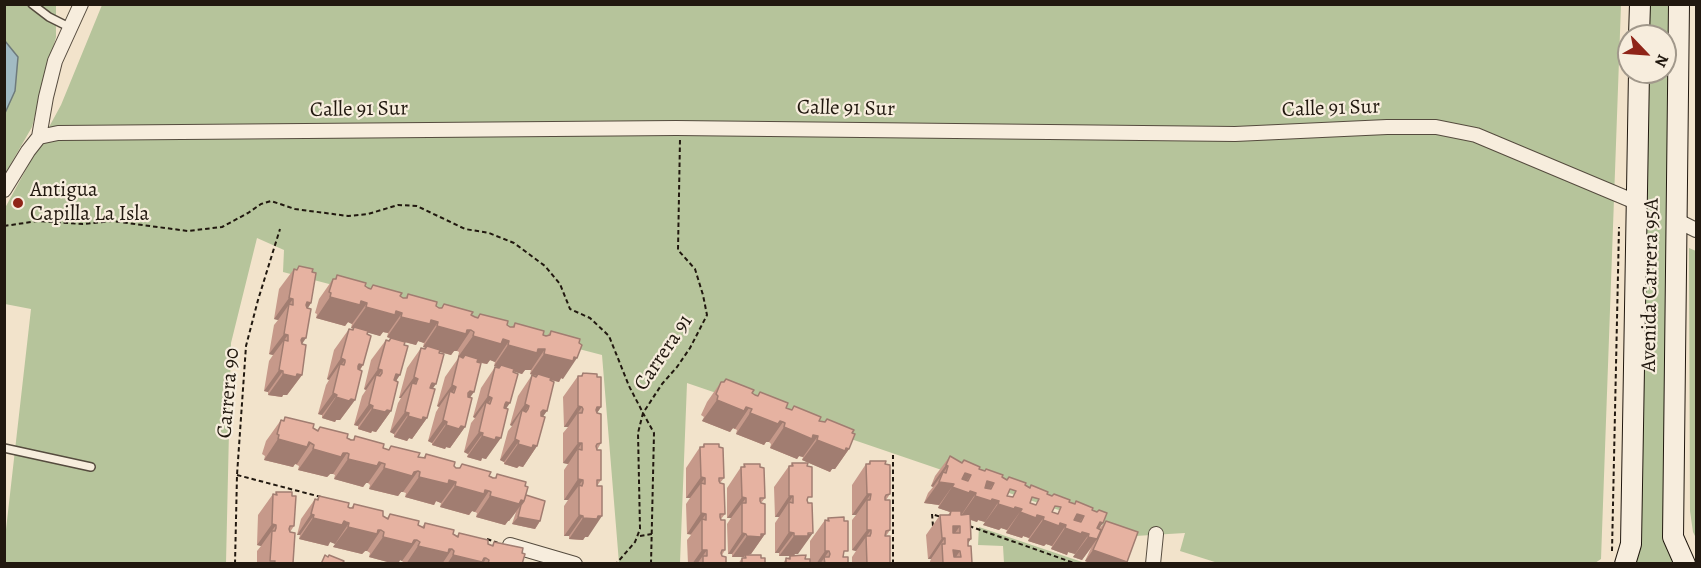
<!DOCTYPE html>
<style>
body{margin:0}
#map{position:relative;width:1701px;height:568px;overflow:hidden;background:#f2e3cb;font-family:Alegreya,serif}
canvas{display:block}
.frame{position:absolute;inset:0;border:6px solid #21180f;pointer-events:none}
.north{position:absolute;left:1617px;top:24px;width:60px;height:60px;box-sizing:border-box;background:#f7eddd;border:2px solid #a1988b;border-radius:50%;rotate:115deg;font-size:16px;font-weight:700;line-height:24px;text-align:center;color:#21180f}
.north::after{content:'';display:block;margin:auto;width:21px;height:27px;background:#8f2418;clip-path:polygon(50% 0,100% 100%,50% 72%,0 100%)}
</style>
<div id="map">
<canvas width="1701" height="568"></canvas>
<div class="frame"></div>
<div class="north">N</div>
</div>
<script>
const c = document.querySelector('canvas').getContext('2d');
c.lineJoin = 'round';
function fill(path, color) {
  c.fillStyle = color;
  c.fill(path, 'evenodd');
}
function poly(rows) {
  const path = new Path2D();
  for (const r of rows) {
    path.moveTo(r[0], r[1]);
    for (let i = 2; i < r.length; i += 2) path.lineTo(r[i], r[i + 1]);
  }
  return path;
}
function strokePath(path, color, width, dash) {
  c.strokeStyle = color;
  c.lineWidth = width;
  c.lineCap = dash ? 'butt' : 'round';
  c.setLineDash(dash || []);
  c.stroke(path);
}
function label(font, color, halo, rows, align = 'center') {
  c.font = font + ' Alegreya,serif';
  c.lineWidth = 4.5;
  c.setLineDash([]);
  c.textBaseline = 'middle';
  c.strokeStyle = halo;
  c.fillStyle = color;
  for (const [text, x, y, turn = 0] of rows) {
    c.save();
    c.translate(x, y);
    c.rotate((+turn || 0) * Math.PI / 180);
    c.textAlign = isNaN(turn) ? turn : align;
    if (halo) c.strokeText(text, 0, 0);
    c.fillText(text, 0, 0);
    c.restore();
  }
}
const green = poly([
 [5,5,56,5,56,37,32,127,5,174,5,113,15,91,18,57,5,41],
 [102,5,1621,5,1601,559,1595,563,1218,563,1180,551,1185,533,1135,536,687,383,680,563,619,563,602,355,283,272,284,250,257,238,231,343,226,563,5,563,4,547,31,309,5,304,5,208,61,105],
 [1648,5,1673,5,1675,563,1631,564,1647,72,1665,72,1665,36,1648,36],
 [1689,248,1696,251,1696,538,1693,532,1690,511],
 [979,527,1085,563,1004,563,1003,546,978,545]
]);
const water = poly([
 [5,41,18,57,15,91,5,113,5,41]
]);
const path = poly([
 [4,226,38,221,83,224,112,221,188,231,222,227,248,213,261,204,271,201,295,209,348,216,368,214,398,205,417,206,465,229,489,233,514,243,545,266,560,284,570,309,590,318,609,336,629,386,643,413,638,433,640,529,635,542,616,564],
 [237,475,321,497],
 [933,526,932,514,941,517],
 [969,526,1077,564],
 [640,536,652,534],
 [487,539,498,543],
 [1612,551,1619,227],
 [235,564,237,475,246,346,258,300,280,229],
 [651,564,654,433,643,413,662,384,677,367,690,348,707,315,703,295,695,269,678,250,680,139],
 [893,564,893,455]
]);
const service = poly([
 [32,4,49,17,69,27],
 [4,448,91,467]
]);
const minor = poly([
 [39,137,58,133,676,128,1235,134,1387,127,1436,127,1476,135,1638,203],
 [4,190,28,151,39,137,46,97,55,61,81,4],
 [1676,220,1696,230],
 [510,545,575,564],
 [1153,564,1156,534]
]);
const secondary = poly([
 [1679,4,1673,537,1685,564],
 [1639,36,1640,4],
 [1625,564,1631,544,1639,72]
]);
const wall = poly([
 [294,269,311,303,308,308,302,344,302,375,287,395,283,395,282,397,268,395,268,392,264,391,269,361,273,355,269,354,274,325,278,320,274,319,279,289],
 [337,275,368,288,370,289,373,285,403,298,405,298,408,294,439,308,441,308,444,304,477,317,480,314,510,327,512,327,515,323,546,336,548,335,551,331,563,379,561,378,559,382,550,380,537,446,523,467,519,466,517,468,504,464,504,462,500,460,508,431,512,426,510,425,518,396,532,375,536,376,530,374,531,370,525,370,522,374,514,371,506,409,486,459,482,458,481,461,467,457,468,454,464,452,471,423,475,418,473,417,481,388,495,367,500,368,494,366,495,362,490,360,487,364,481,363,470,397,465,427,450,448,446,447,445,449,432,445,432,443,428,441,436,412,439,407,437,406,445,377,459,357,458,357,459,352,457,351,454,351,451,355,440,352,427,418,412,439,409,438,407,441,394,437,394,434,390,432,398,403,401,398,399,398,407,368,421,348,425,349,426,348,423,347,424,343,418,341,416,345,404,342,391,411,376,432,372,431,371,433,358,429,358,426,354,425,362,396,366,390,364,389,371,360,386,340,389,341,391,339,387,337,388,333,383,332,380,336,367,332,363,365,360,370,355,400,340,420,336,420,335,422,322,418,322,415,318,414,326,385,329,380,327,379,334,350,349,329,352,330,354,329,351,328,352,324,348,322,345,326,316,318,317,314,315,313,319,299,333,279,335,279],
 [583,373,601,407,597,413,601,443,597,450,601,480,597,486,588,537,585,537,583,540,569,539,569,536,564,536,564,506,568,500,564,500,564,470,568,464,563,463,563,433,568,427,564,427,563,397,578,376,581,376],
 [726,379,752,393,757,396,760,392,786,408,852,433,849,449,835,469,832,469,830,472,802,460,803,457,799,456,797,459,770,448,771,444,769,442,766,442,764,445,736,434,737,430,733,428,730,432,702,421,704,417,701,415,707,402,721,382,724,382],
 [285,417,317,430,320,427,353,440,355,436,388,450,391,446,418,457,423,458,426,454,456,468,459,468,462,464,495,478,497,474,525,486,526,495,540,521,535,529,512,524,516,512,509,521,508,521,505,525,476,517,477,513,475,512,472,511,469,515,440,507,441,503,436,501,434,505,405,497,406,493,403,492,401,492,398,496,369,489,370,485,368,483,366,483,363,487,334,479,335,475,333,474,330,474,327,477,298,470,299,466,295,464,293,467,264,460,265,456,262,454,266,441,281,420,283,421],
 [704,444,719,447,724,478,720,483,725,514,721,519,725,550,722,555,726,564,688,564,687,540,691,535,687,534,686,504,690,498,686,498,686,468,700,447,702,447],
 [950,456,962,463,1092,510,1099,529,1106,521,1126,564,1092,564,1085,561,1091,548,1082,560,1073,557,1075,554,1068,552,1067,555,1051,549,1052,546,1046,544,1044,546,1028,541,1029,538,1023,536,1022,538,1006,533,1007,530,1001,528,999,530,983,525,985,522,978,520,977,522,970,520,971,539,968,543,971,564,929,564,931,559,928,559,926,535,940,515,948,515,950,512,938,508,939,505,924,503,928,493,933,487,931,486,935,476],
 [1010,489,1016,491,1013,497,1007,496],
 [1032,497,1039,499,1036,505,1030,503],
 [1055,506,1061,507,1058,514,1052,512],
 [870,461,885,464,890,494,886,500,890,530,886,536,890,564,852,564,852,557,856,551,852,550,852,520,856,515,852,515,852,485,866,464,868,464],
 [792,463,807,466,808,503,798,554,795,554,794,556,805,559,810,564,783,564,786,558,788,558,790,556,779,556,779,553,775,553,775,523,779,517,775,517,774,487,789,466,790,466],
 [744,464,760,467,765,498,761,503,765,534,751,554,748,555,761,558,765,564,738,564,742,558,744,557,732,557,732,554,728,554,727,524,731,518,727,518,727,488,741,467,743,467],
 [276,492,292,496,294,526,290,532,293,563,293,564,257,564,257,551,261,546,257,545,258,515,273,494,275,494],
 [319,496,351,508,354,504,387,518,390,514,422,527,425,523,457,536,459,533,492,545,494,542,522,553,522,564,405,564,402,561,400,560,398,564,395,564,369,557,370,553,367,551,365,551,362,554,333,547,335,544,332,542,330,542,328,546,299,539,300,535,297,535,301,519,315,499,317,499],
 [828,518,844,557,848,564,810,564,810,541,825,520,826,521]
]);
const shadedWall = poly([
 [330,297,361,301,367,303,352,324,348,322,345,326,316,318],
 [289,298,293,299,278,320,274,319],
 [307,302,311,303,297,324],
 [366,307,396,311,402,313,388,333,383,332,380,336,351,328],
 [401,317,431,320,438,322,424,343,418,341,416,345,387,337],
 [437,326,467,330,471,330,457,351,454,351,451,355,423,347],
 [284,334,288,335,273,355,269,354],
 [473,336,503,339,509,341,495,362,490,360,487,364,458,357],
 [302,338,306,338,292,359],
 [508,345,538,349,545,349,531,370,525,370,522,374,494,366],
 [544,354,574,357,577,358,563,379,561,378,559,382,530,374],
 [341,358,345,360,339,368,340,364,329,380,327,379],
 [359,364,363,365,349,385],
 [378,369,382,370,375,381,376,375,366,390,364,389],
 [279,370,283,371,268,392,264,391],
 [283,374,302,375,287,395,283,395,282,397,268,395],
 [396,374,400,375,386,396],
 [414,377,418,379,411,389,412,383,401,398,399,398],
 [432,383,436,384,422,404],
 [452,385,456,387,449,397,450,391,439,407,437,406],
 [470,391,474,392,459,413],
 [333,393,337,395,322,415,318,414],
 [488,396,492,398,484,408,486,402,475,418,473,417],
 [336,397,355,400,340,420,336,420,335,422,322,418],
 [717,400,749,408,735,429,733,428,730,432,702,421],
 [506,402,510,403,496,423],
 [369,404,373,406,358,426,354,425],
 [525,404,529,406,521,417,522,410,512,426,510,425],
 [578,406,582,407,568,427,564,427],
 [597,407,601,407,587,428],
 [372,409,391,411,376,432,372,431,371,433,358,429],
 [543,410,547,411,532,432],
 [405,412,409,413,394,434,390,432],
 [750,413,783,422,769,442,766,442,764,445,736,434],
 [408,416,427,418,412,439,409,438,407,441,394,437],
 [443,420,447,422,432,443,428,441],
 [446,425,465,427,450,448,446,447,445,449,432,445],
 [784,427,818,436,803,457,799,456,797,459,770,448],
 [479,432,483,433,468,454,464,452],
 [482,436,501,438,486,459,482,458,481,461,467,457],
 [278,439,309,442,311,443,297,464,295,464,293,467,264,460],
 [515,439,519,441,504,462,500,460],
 [817,440,849,449,835,469,832,469,830,472,802,460],
 [578,443,582,443,568,464,563,463],
 [518,444,537,446,523,467,519,466,517,468,504,464],
 [313,449,343,453,347,453,333,474,330,474,327,477,298,470],
 [348,459,379,462,382,463,368,483,366,483,363,487,334,479],
 [946,465,948,466,933,487,931,486],
 [384,468,414,472,418,471,403,492,401,492,398,496,369,489],
 [965,473,971,475,960,490,970,491,976,493,962,514,951,511,950,512,938,508,952,487],
 [419,477,449,480,456,482,441,503,436,501,434,505,405,497],
 [701,477,705,478,690,498,686,498],
 [578,479,583,480,568,500,564,500],
 [987,481,994,483,983,498,992,499,999,501,985,522,978,520,977,522,961,516,975,496],
 [939,482,954,484,939,505,924,503],
 [455,486,485,490,489,491,475,512,472,511,469,515,440,507],
 [867,494,871,494,856,515,852,515],
 [490,496,521,500,524,501,509,521,508,521,505,525,476,517],
 [789,496,793,496,779,517,775,517],
 [742,497,746,498,731,518,727,518],
 [998,504,1022,509,1007,530,1001,528,999,530,983,525],
 [1020,512,1044,517,1029,538,1023,536,1022,538,1006,533],
 [701,513,706,514,691,534,687,534],
 [311,514,314,515,300,535,297,535],
 [1077,514,1084,516,1073,531,1082,532,1089,534,1075,554,1068,552,1067,555,1051,549,1065,528],
 [579,515,583,516,569,536,564,536],
 [598,516,602,516,588,537,585,537,583,540,569,539,583,518],
 [518,517,540,521,535,529,512,524],
 [313,518,344,521,349,523,335,544,330,542,328,546,299,539],
 [1043,520,1066,525,1052,546,1046,544,1044,546,1028,541],
 [1100,522,1103,523,1093,538,1097,539,1082,560,1073,557,1088,537],
 [272,524,276,525,261,546,257,545],
 [953,526,960,526,945,547,945,538,931,559,928,559,942,538],
 [348,527,378,530,381,530,367,551,365,551,362,554,333,547],
 [867,530,871,530,856,551,852,550],
 [789,532,794,533,779,553,775,553],
 [742,533,746,534,732,554,728,554],
 [813,533,798,554,795,554,793,556,779,556,794,536],
 [765,534,751,554,748,555,746,557,745,555,744,557,732,557,747,536],
 [383,537,414,540,417,540,402,561,400,560,398,564,395,564,369,557],
 [968,539,971,539,960,554,960,551,951,564,942,564,953,550],
 [418,546,449,549,452,549,442,564,406,564],
 [702,550,707,550,697,564,692,564],
 [1093,550,1127,562,1126,564,1092,564,1085,561],
 [825,551,829,551,820,564,816,564],
 [453,555,484,558,486,558,483,564,447,564]
]);
const building = poly([
 [299,266,313,269,312,272,316,273,311,303,307,302,306,305,307,308,311,309,306,338,302,338,301,340,302,344,306,345,302,375,297,374,296,377,283,374,283,371,279,370,284,340,288,341,288,335,284,334,289,304,293,305,293,299,289,298,294,269,297,270,299,266],
 [337,275,366,283,365,286,368,288,371,289,373,285,402,293,400,296,403,298,407,298,408,294,437,302,436,306,439,308,442,308,444,304,473,312,471,315,475,317,478,318,480,314,508,321,507,325,510,327,514,327,515,323,544,331,543,335,546,336,550,335,551,331,580,339,579,343,582,345,577,358,574,357,573,361,544,354,545,349,538,349,537,353,508,345,509,341,503,339,501,344,473,336,474,332,471,330,467,330,466,334,437,326,438,322,431,320,430,324,401,317,402,313,396,311,395,315,366,307,367,303,361,301,360,305,330,297,331,293,329,292,333,279,336,279,337,275],
 [354,327,368,331,367,334,371,336,363,365,359,364,358,366,358,369,362,371,355,400,351,399,349,401,336,397,337,395,333,393,340,364,344,365,345,362,345,360,341,358,349,329,353,330,354,327],
 [391,338,405,342,404,345,408,346,400,375,396,374,394,380,398,382,391,411,387,410,385,412,372,409,373,406,369,404,376,375,380,376,382,373,382,370,378,369,386,340,389,341,391,338],
 [427,346,440,350,439,353,444,354,436,384,432,383,431,385,430,388,435,389,427,418,423,417,422,420,408,416,409,413,405,412,412,383,416,384,417,381,418,379,414,377,421,348,425,349,427,346],
 [465,355,478,359,477,362,481,363,474,392,470,391,468,393,468,397,472,398,465,427,461,426,459,429,446,425,447,422,443,420,450,391,454,393,456,387,452,385,459,356,463,358,465,355],
 [501,365,514,369,513,372,518,374,510,403,506,402,505,404,504,408,508,409,501,438,496,437,495,440,482,436,483,433,479,432,486,402,490,404,492,398,488,396,495,367,499,368,501,365],
 [583,373,597,374,597,377,601,377,601,407,597,407,596,410,597,413,601,414,601,443,597,444,596,446,597,450,601,450,601,480,597,480,597,486,602,486,602,516,598,516,597,519,583,518,583,516,579,515,579,485,582,486,583,483,583,480,578,479,578,449,582,450,582,443,578,443,578,413,582,413,583,409,582,407,578,406,578,376,582,376,583,373],
 [538,374,551,378,550,380,554,382,547,411,543,410,541,412,541,416,545,417,537,446,533,445,532,448,518,444,519,441,515,439,522,410,526,412,528,409,529,406,525,404,532,375,536,377,538,374],
 [726,379,754,390,752,393,755,395,758,396,760,392,788,403,786,408,792,410,794,406,821,417,819,421,825,422,827,419,854,430,852,433,855,434,849,449,846,448,845,451,817,440,818,436,813,435,812,439,784,427,785,423,783,422,780,421,778,424,750,413,752,409,746,407,744,411,717,400,718,396,716,394,721,382,724,382,726,379],
 [285,417,314,424,313,428,318,431,320,427,348,434,347,438,351,440,354,440,355,436,384,444,383,448,389,450,391,446,420,453,418,457,425,458,426,454,455,462,454,466,456,468,460,468,462,464,491,472,489,476,493,478,496,478,497,474,526,482,525,486,528,487,524,501,521,500,519,504,490,496,491,492,489,491,485,490,484,494,455,486,456,482,449,480,448,484,419,477,420,472,418,471,414,472,412,476,384,468,385,464,379,462,377,466,348,459,349,454,347,453,343,453,341,457,313,449,314,445,309,442,307,447,278,439,279,435,277,434,281,420,284,421,285,417],
 [704,444,719,444,719,447,723,448,724,478,719,478,719,481,720,483,724,484,725,514,720,514,720,517,721,520,725,520,725,550,722,550,721,553,722,556,726,557,726,564,703,564,703,556,707,556,707,550,702,550,702,519,706,520,706,514,701,513,701,483,705,484,705,478,701,477,700,447,704,447,704,444],
 [950,456,962,463,964,460,980,467,979,469,985,471,986,469,1003,475,1002,477,1007,480,1009,477,1026,483,1025,485,1030,488,1031,485,1048,492,1047,494,1052,496,1054,494,1070,500,1069,502,1075,504,1076,501,1093,508,1092,510,1097,512,1099,510,1107,513,1103,523,1100,522,1097,528,1101,530,1097,539,1088,537,1089,534,1082,532,1081,534,1065,528,1066,525,1060,523,1059,526,1043,520,1044,517,1037,515,1036,518,1020,512,1022,509,1015,507,1014,509,998,504,999,501,992,499,991,501,975,496,976,493,970,491,969,493,952,487,954,484,939,482,943,472,946,473,948,466,946,465,950,456],
 [965,473,971,475,968,481,962,479,965,473],
 [987,481,994,483,991,489,985,488,987,481],
 [1010,489,1016,491,1013,497,1007,496,1010,489],
 [1032,497,1039,499,1036,505,1030,503,1032,497],
 [1055,506,1061,507,1058,514,1052,512,1055,506],
 [1077,514,1084,516,1081,522,1074,520,1077,514],
 [870,461,886,461,885,464,890,465,890,494,886,495,885,497,885,500,890,500,890,530,886,531,885,536,890,536,890,564,867,564,866,536,870,536,871,533,871,530,867,530,867,500,870,500,871,494,867,494,866,464,870,464,870,461],
 [792,463,808,463,807,466,812,467,812,497,808,497,807,500,808,503,812,503,813,533,808,533,808,536,794,536,794,533,789,532,789,502,793,503,793,496,789,496,789,466,793,466,792,463],
 [744,464,760,464,760,467,764,468,765,498,760,498,760,501,761,503,765,504,765,534,761,534,761,537,747,536,746,534,742,533,742,503,746,503,746,498,742,497,741,467,745,467,744,464],
 [276,492,292,492,292,496,296,496,294,526,290,526,289,529,290,532,295,533,293,563,274,564,275,561,270,561,272,531,275,531,276,528,276,525,272,524,273,494,277,495,276,492],
 [526,495,545,501,540,521,518,517,521,505,524,501,526,495],
 [319,496,349,503,348,507,350,508,353,508,354,504,383,511,383,516,388,519,390,514,419,521,418,525,424,528,425,523,454,530,453,534,458,537,459,533,488,540,488,544,493,546,494,542,523,548,522,553,525,554,522,564,488,564,489,560,486,558,484,558,482,562,453,555,454,551,452,549,449,549,448,553,418,546,420,542,417,540,414,540,412,544,383,537,384,532,381,530,378,530,377,534,348,527,349,523,346,522,344,521,342,525,313,518,314,515,311,514,315,499,318,500,319,496],
 [951,511,961,511,961,515,970,514,971,539,968,539,968,546,971,546,972,563,946,564,943,563,942,544,945,544,945,538,942,538,940,515,950,515,951,511],
 [953,526,960,526,960,533,953,533,953,526],
 [953,550,960,551,961,557,954,557,953,550],
 [844,517,844,521,848,521,848,551,844,551,843,557,848,557,848,564,825,564,824,557,829,557,830,554,829,551,825,551,825,520,829,521,828,518,844,517],
 [1106,521,1138,532,1127,562,1093,550,1106,521],
 [325,555,328,557,329,555,344,561,342,564,321,564,325,555],
 [745,555,761,555,761,558,765,558,765,564,742,564,742,558,746,558,745,555],
 [806,555,805,559,810,559,810,564,786,564,786,558,790,559,790,556,806,555]
]);
const markers = [
 [18,203,6,"#8f2418"]
];
const streetNames = [
 ["Calle 91 Sur",846,109,1],
 ["Calle 91 Sur",1331,109,-2],
 ["Calle 91 Sur",359,110,-1],
 ["Avenida Carrera 95A",1651,285,-89],
 ["Carrera 91",664,353,-56],
 ["Carrera 90",229,393,-85]
];
const poiNames = [
 ["Antigua",30,191],
 ["Capilla La Isla",30,215]
];
fill(green, '#b6c49b');
fill(water, '#a2bbc3');
strokePath(water, '#6e7a7b', 1.5);
strokePath(service, '#554b3e', 10);
strokePath(minor, '#554b3e', 16);
strokePath(secondary, '#21180f', 22);
strokePath(path, '#21180f', 2, [4.5, 3]);
strokePath(service, '#f7eddd', 7);
strokePath(minor, '#f7eddd', 14);
strokePath(secondary, '#f7eddd', 20);
fill(wall, '#c6998a');
fill(shadedWall, '#a17d71');
fill(building, '#e6b2a1');
strokePath(building, '#a17d71', 1.5);
for (const [x, y, r, color] of markers) {
  const dot = new Path2D();
  dot.arc(x, y, r, 0, 2 * Math.PI);
  c.fillStyle = color;
  c.fill(dot);
  strokePath(dot, '#f7eddd', 2);
}
label('21px', '#21180f', '#f7eddd', streetNames);
label('21px', '#21180f', '#f7eddd', poiNames, 'left');
</script>
